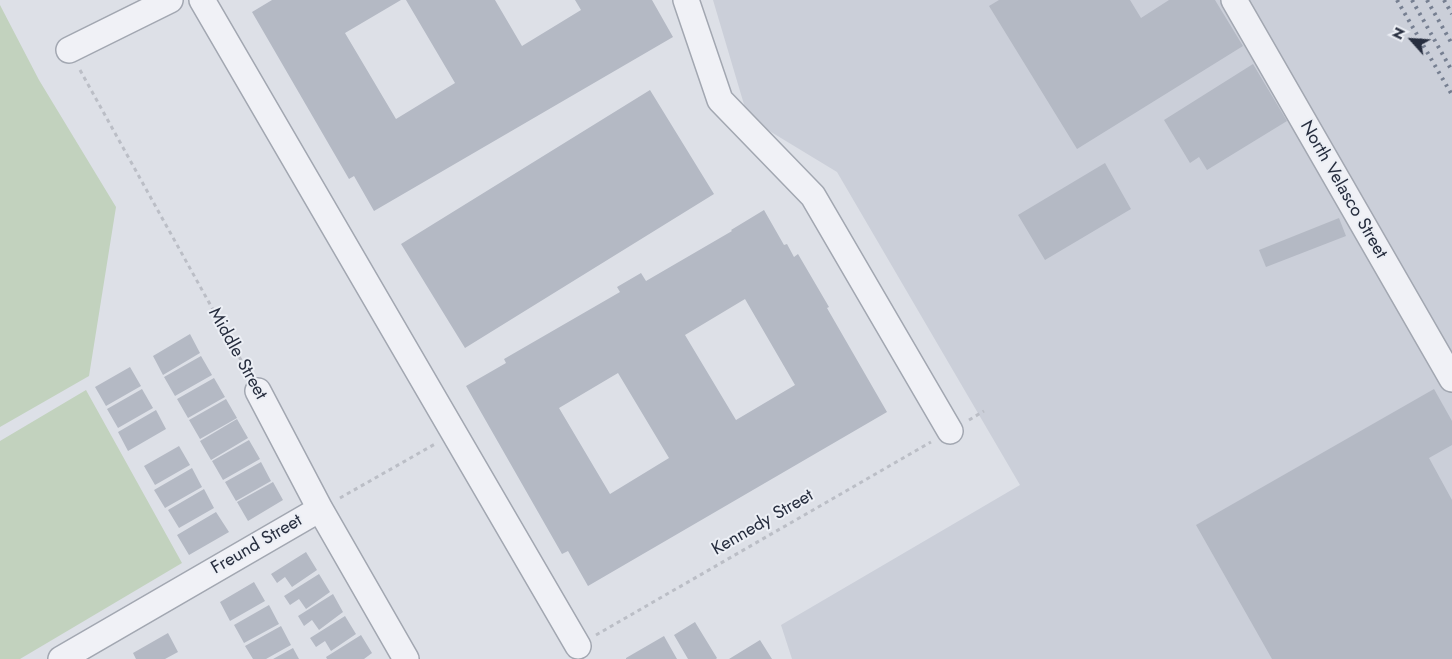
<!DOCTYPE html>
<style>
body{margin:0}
#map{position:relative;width:1452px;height:659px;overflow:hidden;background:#dde0e7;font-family:Jost,sans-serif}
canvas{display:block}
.north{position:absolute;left:1387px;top:15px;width:50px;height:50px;-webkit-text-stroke:4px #eceff5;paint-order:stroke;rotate:296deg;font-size:14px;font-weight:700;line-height:20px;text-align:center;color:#262d3e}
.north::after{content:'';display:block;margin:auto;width:18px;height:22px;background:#262d3e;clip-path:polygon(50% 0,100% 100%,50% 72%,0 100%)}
</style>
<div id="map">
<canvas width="1452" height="659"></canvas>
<div class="north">N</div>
</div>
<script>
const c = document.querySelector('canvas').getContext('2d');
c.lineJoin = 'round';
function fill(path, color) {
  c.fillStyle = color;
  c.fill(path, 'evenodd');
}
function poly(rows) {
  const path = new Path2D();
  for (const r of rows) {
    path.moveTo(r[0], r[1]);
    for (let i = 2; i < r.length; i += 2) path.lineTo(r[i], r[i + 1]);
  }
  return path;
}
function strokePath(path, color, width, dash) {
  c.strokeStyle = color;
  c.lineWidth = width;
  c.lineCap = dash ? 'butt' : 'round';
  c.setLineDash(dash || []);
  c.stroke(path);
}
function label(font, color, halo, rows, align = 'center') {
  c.font = font + ' Jost,sans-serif';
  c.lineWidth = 4;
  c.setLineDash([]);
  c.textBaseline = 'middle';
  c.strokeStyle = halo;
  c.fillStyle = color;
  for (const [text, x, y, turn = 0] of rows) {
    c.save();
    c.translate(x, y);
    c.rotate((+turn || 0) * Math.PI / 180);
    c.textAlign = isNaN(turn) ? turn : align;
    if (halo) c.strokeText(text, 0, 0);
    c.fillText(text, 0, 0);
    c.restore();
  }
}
const built = poly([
 [713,0,1452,0,1452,659,792,659,781,625,1020,485,837,172,748,118]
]);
const green = poly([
 [0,5,39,80,116,207,89,376,0,427],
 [86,390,182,563,20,659,0,659,0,441]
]);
const building = poly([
 [272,0,401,0,345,33,396,119,455,83,406,0,495,0,522,46,581,10,575,0,652,0,673,37,374,211,354,176,349,179,252,12],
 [999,0,1130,0,1141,18,1169,0,1215,0,1243,46,1077,149,989,6],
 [1253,64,1287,121,1207,170,1199,157,1190,163,1164,120],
 [650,90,714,194,465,348,401,244],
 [1105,163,1131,209,1045,260,1018,215],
 [764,210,784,245,787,244,794,257,798,254,829,307,827,308,887,412,588,586,568,551,562,554,466,386,506,363,504,359,620,292,617,287,641,273,646,281,732,231,731,230],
 [745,299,795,385,736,420,685,335],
 [618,373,669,458,610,494,559,408],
 [1339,218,1346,236,1266,267,1259,250],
 [190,334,200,353,163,375,153,356],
 [201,356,212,375,175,396,164,377],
 [130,367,141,386,106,406,95,387],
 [214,378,225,397,188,418,177,399],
 [142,389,153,408,118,428,107,409],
 [1434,389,1452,421,1452,445,1429,458,1452,500,1452,659,1272,659,1196,525],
 [226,399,237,418,200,439,189,420],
 [156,410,166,429,128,451,118,432],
 [237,419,248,438,211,460,200,441],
 [249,440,260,459,223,480,212,461],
 [179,446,190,465,155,485,144,466],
 [261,462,271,481,236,501,225,482],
 [192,468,202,487,165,508,154,490],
 [273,482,283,500,248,521,237,502],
 [204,489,214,508,179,528,168,510],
 [216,512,229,532,189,555,177,535],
 [306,552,317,570,292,587,285,577,277,583,271,574],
 [319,574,330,592,306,609,299,599,290,605,284,596],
 [254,582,265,601,230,621,220,602],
 [333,594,343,612,319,630,312,620,304,626,298,616],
 [269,605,279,624,244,643,234,625],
 [345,616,356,634,331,651,325,641,316,647,310,638],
 [695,622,717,658,716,659,688,659,674,635],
 [281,626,291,645,266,659,253,659,245,646],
 [168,633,178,652,165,659,136,659,133,653],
 [361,635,372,653,364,659,327,659,326,657],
 [664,636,677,659,626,659,626,658],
 [760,640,772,659,729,659],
 [293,648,299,659,273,659]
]);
const path = poly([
 [80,70,247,371],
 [969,420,984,411],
 [340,498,435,444],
 [596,635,931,442]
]);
const minor = poly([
 [202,0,578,646],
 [686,0,720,100,813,196,950,431],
 [1234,0,1452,379],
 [69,50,170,0],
 [258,391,320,509,406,659],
 [61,659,320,509]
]);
const rail = poly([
 [1397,0,1452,95],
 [1412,0,1452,71],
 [1427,0,1452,44],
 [1444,0,1452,14]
]);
const streetNames = [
 ["North Velasco Street",1343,190,60],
 ["Middle Street",237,354,61],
 ["Kennedy Street",763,523,-30],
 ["Freund Street",257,545,-30]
];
fill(built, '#cbcfd9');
fill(green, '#c2d2be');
fill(building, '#b4b9c4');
strokePath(minor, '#a2a7b1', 28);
strokePath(path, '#bbbec6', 3, [4, 4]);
strokePath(minor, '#f0f1f6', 25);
strokePath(rail, '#767f91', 4, [2.5, 5]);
label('18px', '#262d3e', '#eceff5', streetNames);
</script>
